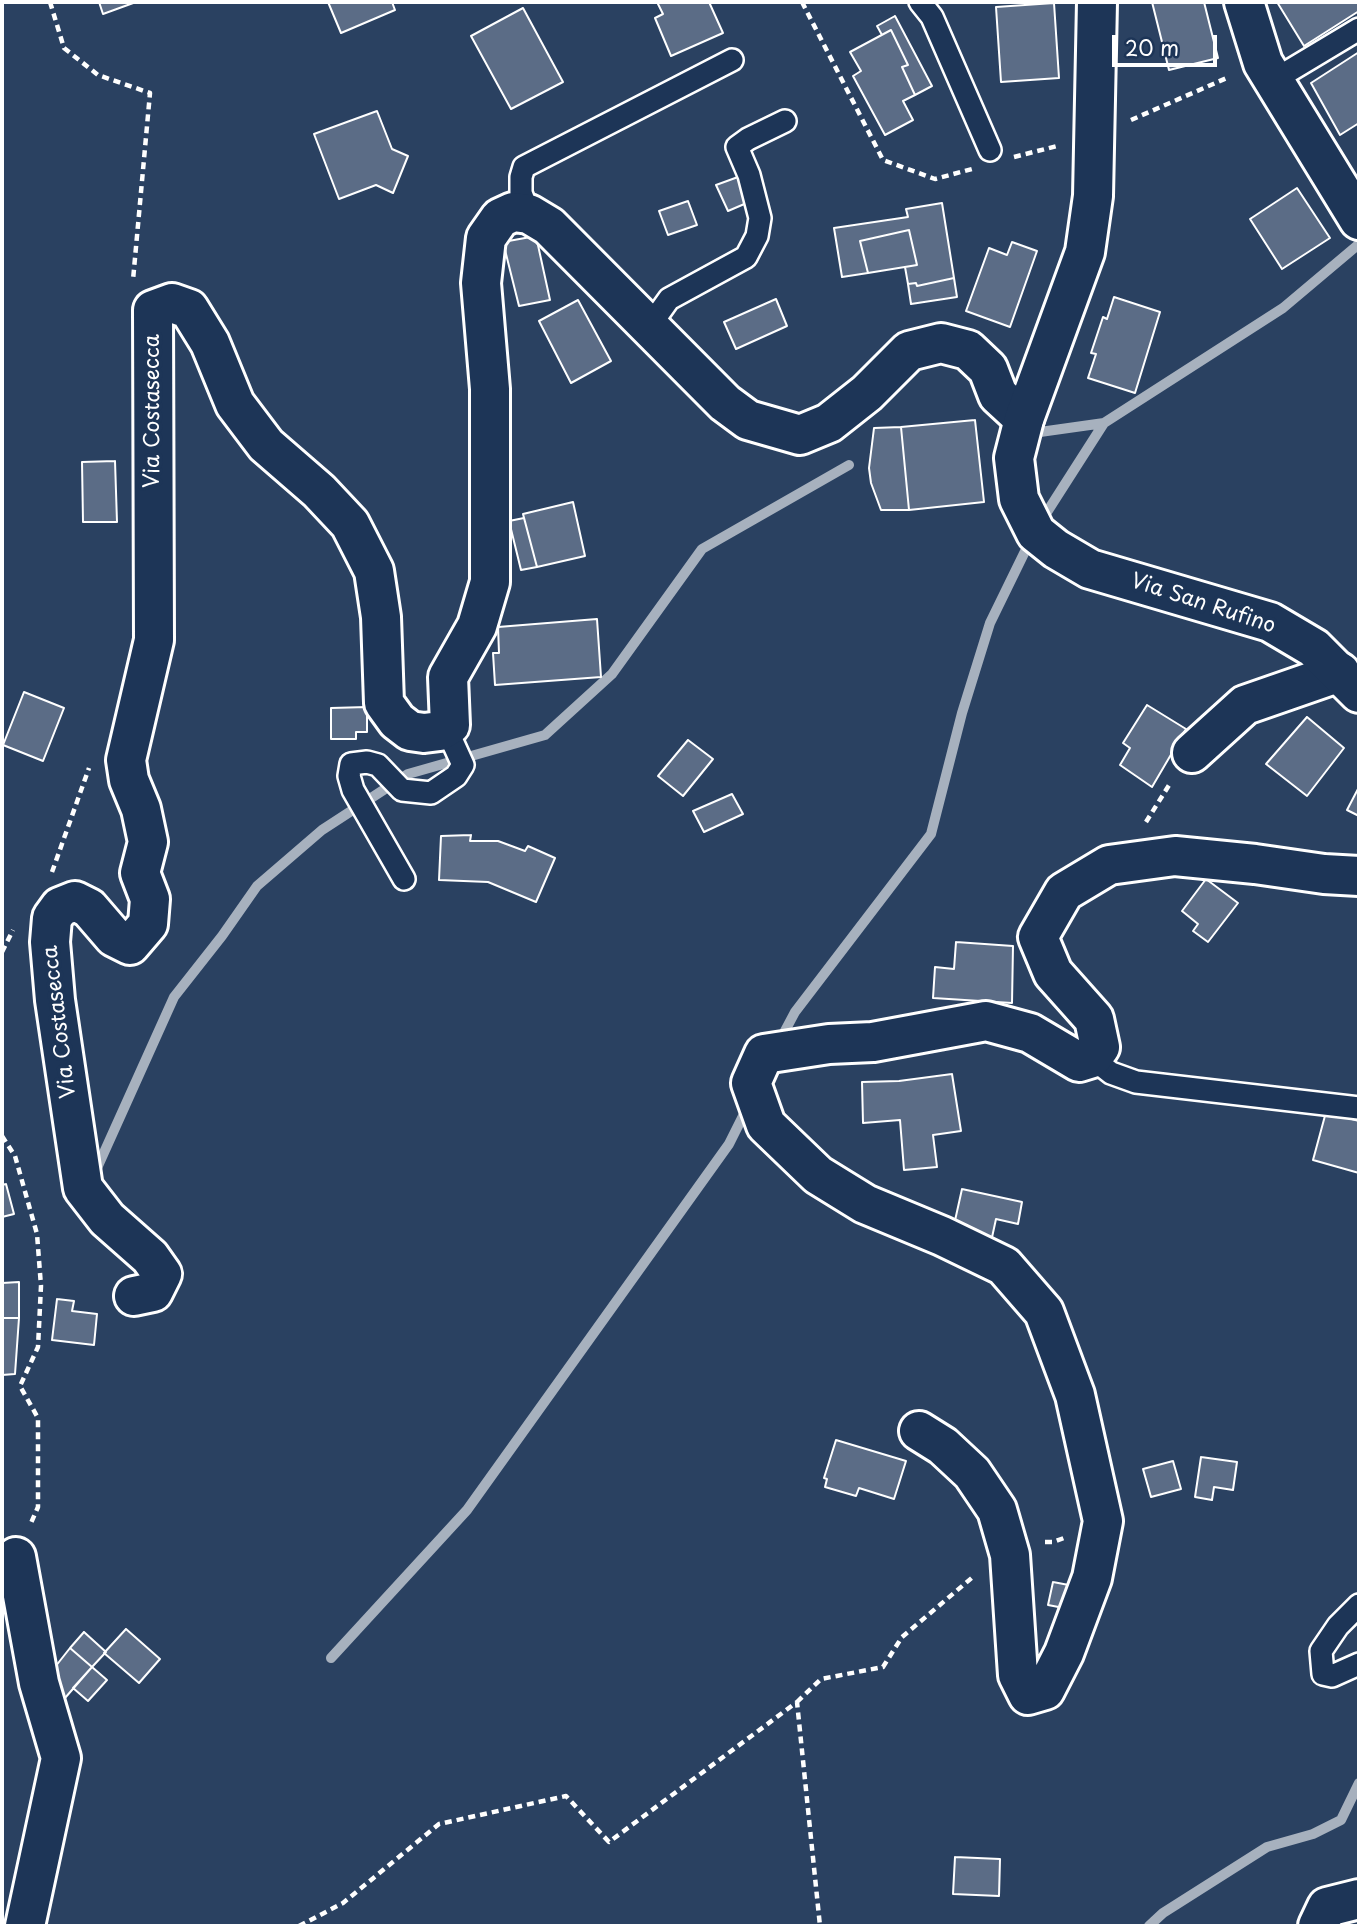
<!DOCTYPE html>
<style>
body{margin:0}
#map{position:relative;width:1361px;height:1928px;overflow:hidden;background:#2a4161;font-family:"Playpen Sans",sans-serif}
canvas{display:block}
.frame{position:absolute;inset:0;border:4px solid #fff;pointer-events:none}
.scale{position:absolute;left:1112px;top:35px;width:105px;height:32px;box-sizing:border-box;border:4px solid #fff;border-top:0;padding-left:9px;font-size:21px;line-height:24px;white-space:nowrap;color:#fff;-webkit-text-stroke:5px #1d3557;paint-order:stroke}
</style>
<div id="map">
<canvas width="1361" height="1928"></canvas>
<div class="frame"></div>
<div class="scale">20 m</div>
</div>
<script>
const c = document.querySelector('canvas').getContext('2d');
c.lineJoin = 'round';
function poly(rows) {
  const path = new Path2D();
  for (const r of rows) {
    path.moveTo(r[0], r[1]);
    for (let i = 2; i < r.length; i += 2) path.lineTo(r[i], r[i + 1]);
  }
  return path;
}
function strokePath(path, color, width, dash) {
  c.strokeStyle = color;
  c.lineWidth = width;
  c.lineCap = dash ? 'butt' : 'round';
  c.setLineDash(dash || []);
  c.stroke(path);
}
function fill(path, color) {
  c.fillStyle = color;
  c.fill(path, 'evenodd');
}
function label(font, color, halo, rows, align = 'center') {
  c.font = font + ' "Playpen Sans",sans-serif';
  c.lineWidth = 7;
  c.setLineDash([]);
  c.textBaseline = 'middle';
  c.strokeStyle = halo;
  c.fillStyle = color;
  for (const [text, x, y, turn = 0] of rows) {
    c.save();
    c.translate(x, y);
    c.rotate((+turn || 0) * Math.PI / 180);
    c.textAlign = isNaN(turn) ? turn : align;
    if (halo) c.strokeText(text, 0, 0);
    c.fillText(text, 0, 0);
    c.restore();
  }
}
const stream = poly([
 [1040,432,1104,423],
 [1040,523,1104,423,1283,308,1359,244],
 [778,1044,795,1012,931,834,962,713,990,623,1032,537],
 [93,1177,174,997,222,936,257,886,322,830,408,774,545,735,612,674,702,549,849,465],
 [331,1658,467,1510,729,1144,748,1106],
 [1149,1926,1163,1913,1267,1847,1313,1834,1341,1820,1359,1783]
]);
const building = poly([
 [99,2,136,2,103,14,99,2],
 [328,2,392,2,395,10,341,33,328,2],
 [657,2,709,2,723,33,671,56,655,18,663,14,657,2],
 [1152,2,1204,2,1218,58,1169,70,1152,2],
 [1277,2,1359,2,1359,11,1304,46,1277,2],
 [1054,3,1059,78,1001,82,996,7,1054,3],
 [523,8,563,82,511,109,471,36,523,8],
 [895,16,932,86,915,95,902,67,908,65,891,30,882,35,877,26,895,16],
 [891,30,908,65,902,67,915,95,903,101,913,120,885,135,853,76,861,71,850,52,891,30],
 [1359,52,1359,123,1340,135,1311,83,1359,52],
 [377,111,392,149,408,156,393,193,376,185,339,199,314,134,377,111],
 [738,177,749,202,728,211,716,185,738,177],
 [1297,188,1330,238,1282,269,1250,219,1297,188],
 [688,201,697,225,668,235,659,211,688,201],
 [942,203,954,278,917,286,916,283,908,284,905,267,917,265,909,230,860,241,868,273,842,277,834,228,908,217,906,209,942,203],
 [909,230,917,265,868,273,860,241,909,230],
 [536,236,550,300,519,306,503,242,536,236],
 [1012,242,1037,251,1010,327,966,311,989,248,1007,255,1012,242],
 [954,278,957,297,911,304,908,284,916,283,917,286,954,278],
 [1114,297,1160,312,1135,393,1088,378,1096,354,1091,353,1103,317,1107,319,1114,297],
 [776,299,787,326,736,349,724,322,776,299],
 [578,300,611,361,571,383,539,321,578,300],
 [975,420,984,502,909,510,901,427,975,420],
 [901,427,909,510,881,510,871,483,869,468,874,428,901,427],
 [115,461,117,522,83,522,82,462,115,461],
 [573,502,585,556,537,567,523,514,573,502],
 [524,518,537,567,521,570,509,521,524,518],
 [597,619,601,677,495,685,493,653,499,653,498,627,597,619],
 [24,692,64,708,43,761,3,745,24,692],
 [1147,705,1186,729,1152,787,1120,765,1130,748,1123,743,1147,705],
 [367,707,367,732,356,732,356,739,331,739,331,708,367,707],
 [1307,717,1344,748,1307,796,1266,764,1307,717],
 [688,740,713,759,683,796,658,776,688,740],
 [1359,787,1359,816,1347,810,1359,787],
 [732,794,743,814,704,832,693,811,732,794],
 [471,835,470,841,498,841,525,851,528,846,555,858,536,902,488,882,439,880,441,836,471,835],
 [1206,879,1238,903,1208,942,1193,931,1198,924,1182,911,1206,879],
 [956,942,1013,946,1012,1003,933,998,935,967,954,969,956,942],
 [952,1074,961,1131,933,1135,937,1167,904,1170,900,1120,863,1123,862,1082,899,1081,952,1074],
 [1326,1112,1359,1121,1359,1173,1313,1160,1326,1112],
 [6,1184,14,1214,2,1217,2,1185,6,1184],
 [962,1189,1022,1202,1018,1224,996,1219,991,1242,952,1234,962,1189],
 [19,1282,19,1318,2,1318,2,1283,19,1282],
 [57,1299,74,1301,72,1311,97,1314,94,1345,52,1340,57,1299],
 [2,1318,19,1318,15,1374,2,1375,2,1318],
 [836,1440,906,1461,894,1499,859,1488,856,1496,825,1487,827,1479,824,1478,836,1440],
 [1201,1457,1237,1462,1233,1490,1214,1487,1212,1500,1195,1497,1201,1457],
 [1173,1461,1181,1489,1151,1497,1143,1469,1173,1461],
 [1053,1582,1074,1586,1069,1609,1048,1605,1053,1582],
 [126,1629,160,1659,139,1683,104,1653,126,1629],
 [84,1632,106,1652,92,1667,70,1648,84,1632],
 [70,1648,92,1667,65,1698,44,1681,70,1648],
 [92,1667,107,1680,88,1701,73,1688,92,1667],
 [955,1857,1000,1859,999,1896,953,1894,955,1857]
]);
const path = poly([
 [50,2,64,48,98,75,150,93,133,280],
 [802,2,883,160,935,179,972,169],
 [1131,120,1229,77],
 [1014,157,1057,146],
 [1146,822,1171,782],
 [52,872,89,768],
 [2,952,13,930],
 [2,1136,15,1156,37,1234,41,1286,38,1347,20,1386,38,1418,38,1507,31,1523],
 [1045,1542,1053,1542,1064,1538],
 [797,1702,821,1679,883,1667,902,1637,974,1576],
 [299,1926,343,1903,439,1824,566,1796,609,1842,797,1702,820,1926]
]);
const service = poly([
 [920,2,932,17,990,150],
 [1274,80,1359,29],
 [529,214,521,193,521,177,524,167,732,60],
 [649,327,669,299,746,257,757,236,760,218,749,175,737,147,748,139,785,121],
 [404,879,353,790,349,776,351,764,367,762,378,765,402,790,431,793,456,776,463,765,453,743,440,731],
 [1092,1058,1111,1073,1136,1082,1359,1108],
 [1359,1605,1338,1626,1321,1651,1323,1674,1332,1676,1359,1664]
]);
const minor = poly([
 [1192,753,1245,705,1340,672],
 [134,1296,153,1292,162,1274,150,1257,107,1219,83,1188,55,1000,50,942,52,918,60,907,75,901,89,908,114,937,130,945,148,924,150,899,140,873,148,842,141,809,129,780,126,760,154,640,153,310,172,303,189,309,210,343,235,404,266,445,319,491,350,524,374,571,381,617,384,703,397,721,410,731,424,733,440,731,450,725,448,677,477,626,490,582,490,389,481,283,486,238,500,218,513,212,529,214,549,226,725,403,748,420,800,435,829,423,867,393,909,351,941,343,968,350,988,369,998,395,1024,419],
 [919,1431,943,1446,972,1473,997,1510,1010,1555,1018,1675,1028,1695,1045,1690,1064,1653,1092,1578,1103,1521,1075,1395,1044,1312,1004,1266,942,1236,865,1204,818,1175,766,1125,751,1083,764,1054,829,1044,873,1042,986,1021,1030,1033,1079,1062,1092,1058,1100,1047,1094,1019,1053,973,1038,937,1064,892,1109,865,1175,856,1255,864,1324,874,1359,876],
 [16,1557,39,1683,61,1758,25,1926],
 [1318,1926,1327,1907,1359,1899]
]);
const tertiary = poly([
 [1244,2,1263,63,1359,220]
]);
const secondary = poly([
 [1097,2,1093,196,1085,252,1024,419,1014,458,1019,499,1036,533,1056,549,1090,569,1270,622,1314,648,1359,693]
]);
const streetNames = [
 ["Via Costasecca",153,411,-90],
 ["Via San Rufino",1203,604,18],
 ["Via Costasecca",60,1022,-97]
];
strokePath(stream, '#a7b1be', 10);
fill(building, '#5b6c86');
strokePath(building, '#fff', 2);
strokePath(service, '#fff', 26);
strokePath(minor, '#fff', 44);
strokePath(tertiary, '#fff', 44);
strokePath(secondary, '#fff', 44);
strokePath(path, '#fff', 4.5, [7, 5]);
strokePath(service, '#1d3557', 21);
strokePath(minor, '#1d3557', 38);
strokePath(tertiary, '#1d3557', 38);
strokePath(secondary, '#1d3557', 38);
label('21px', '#fff', '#1d3557', streetNames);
</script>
